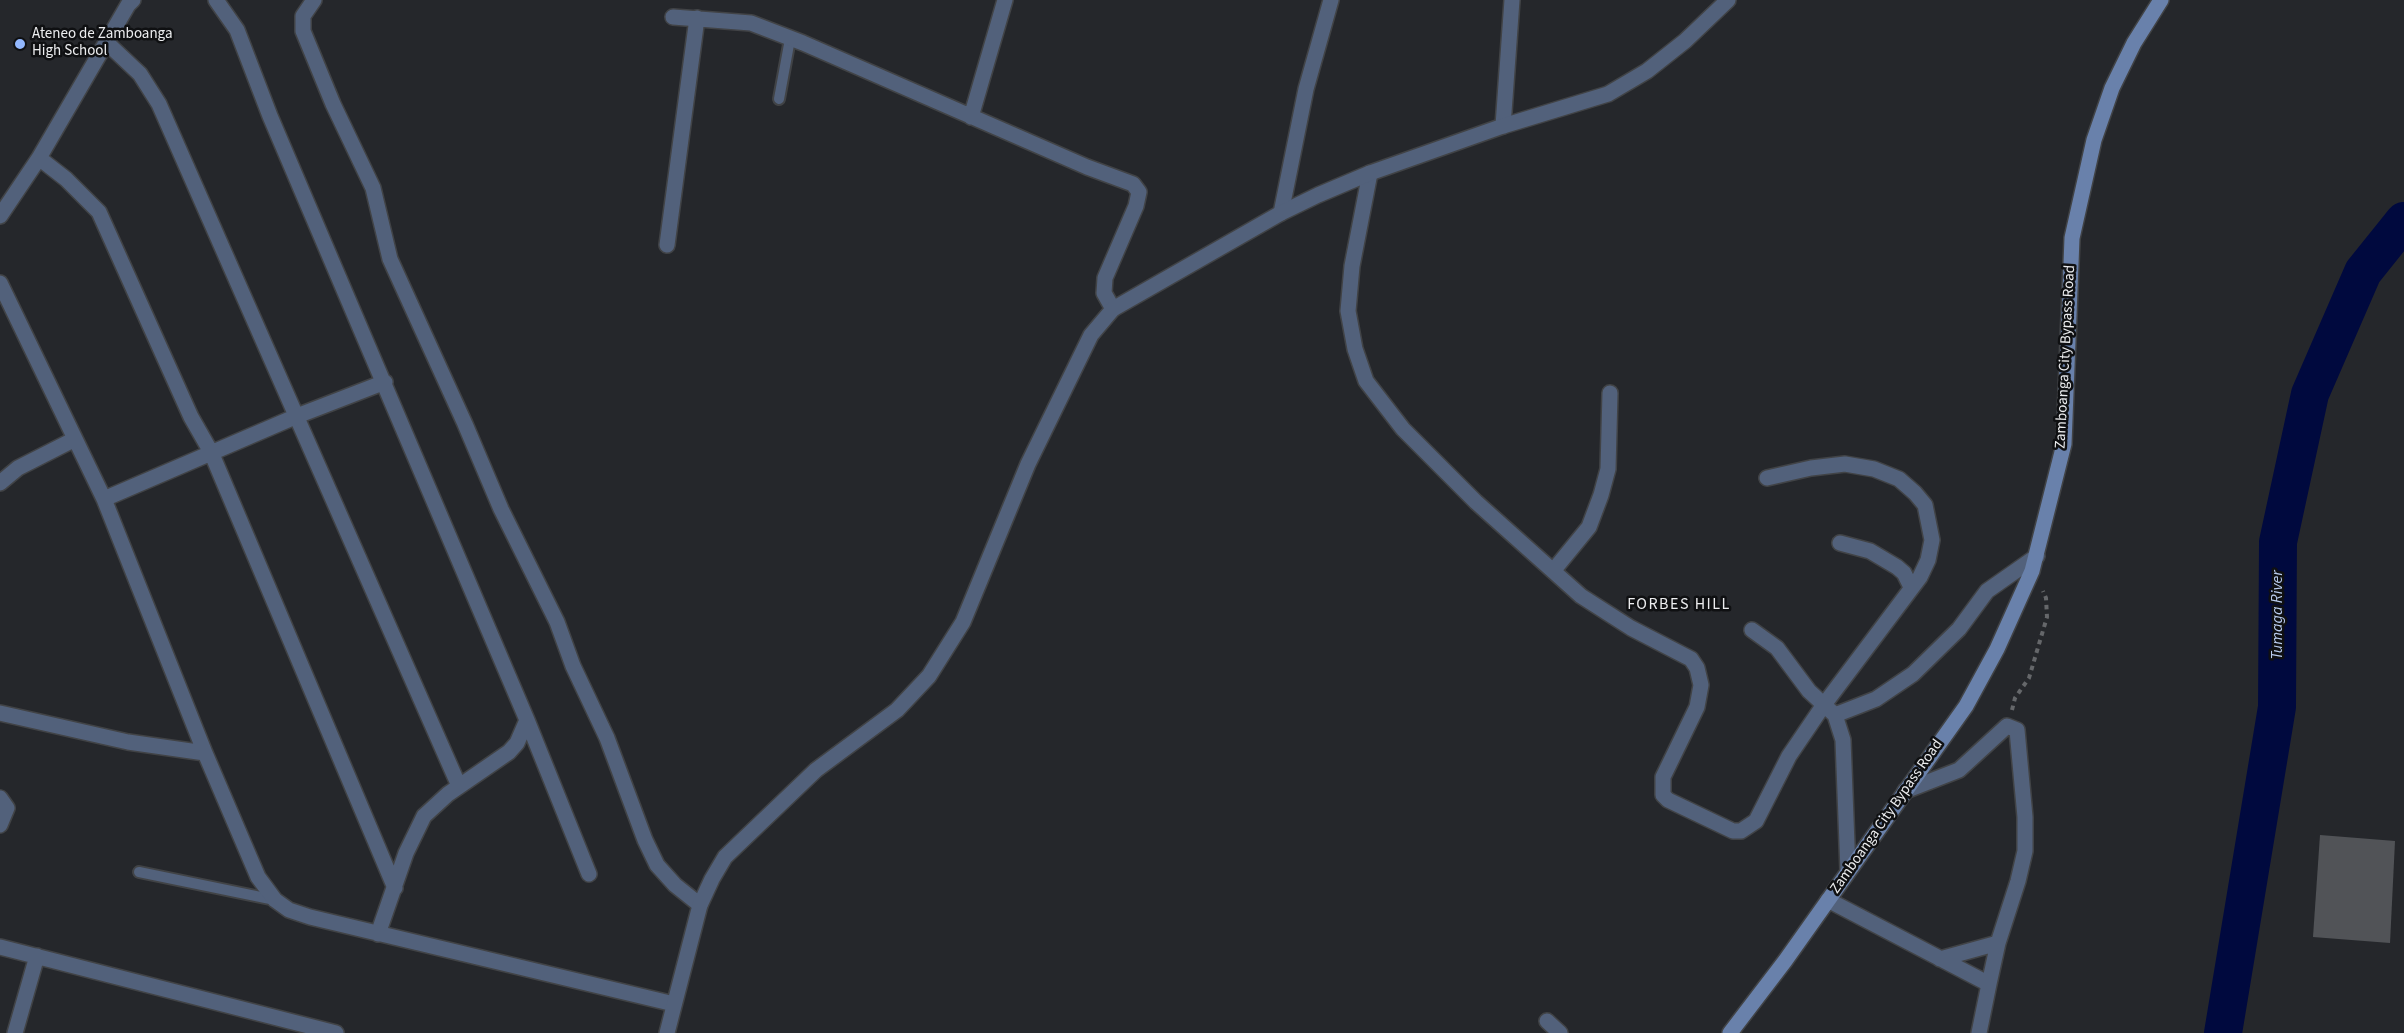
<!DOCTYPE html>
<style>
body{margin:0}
canvas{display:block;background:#25272b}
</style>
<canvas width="2404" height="1033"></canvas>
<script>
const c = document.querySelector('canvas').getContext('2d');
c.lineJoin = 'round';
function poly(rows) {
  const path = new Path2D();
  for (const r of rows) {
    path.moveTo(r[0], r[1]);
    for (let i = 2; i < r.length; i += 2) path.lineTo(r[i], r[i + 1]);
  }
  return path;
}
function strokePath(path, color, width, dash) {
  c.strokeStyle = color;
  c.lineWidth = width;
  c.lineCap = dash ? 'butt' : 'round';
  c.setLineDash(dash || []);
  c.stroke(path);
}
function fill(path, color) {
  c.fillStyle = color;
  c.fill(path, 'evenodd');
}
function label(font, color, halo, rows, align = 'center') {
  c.font = font + ' "Source Sans 3",sans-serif';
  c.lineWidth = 5;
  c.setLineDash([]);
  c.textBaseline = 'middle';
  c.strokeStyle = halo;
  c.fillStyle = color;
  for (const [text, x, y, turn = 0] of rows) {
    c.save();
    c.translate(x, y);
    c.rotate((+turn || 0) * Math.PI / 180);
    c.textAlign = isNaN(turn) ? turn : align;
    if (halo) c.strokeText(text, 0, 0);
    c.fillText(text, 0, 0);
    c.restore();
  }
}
const river = poly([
 [2223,1033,2277,707,2278,542,2310,394,2363,272,2404,221]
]);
const building = poly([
 [2320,835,2395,841,2390,943,2313,937]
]);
const path = poly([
 [2012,710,2015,698,2029,678,2047,617,2046,598,2043,591]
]);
const service = poly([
 [779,99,790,39],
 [139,872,275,900]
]);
const minor = poly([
 [216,0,237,30,270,116,527,720,589,874],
 [314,0,303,16,303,31,333,104,373,188,390,259,465,424,501,509,557,622,573,666,607,738,645,840,657,865,675,885,700,905],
 [673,17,751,23,803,43,1087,167,1133,184,1139,192,1136,206,1105,278,1104,293,1113,309],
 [106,42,140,74,159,104,459,786],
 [971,117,1005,0],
 [1503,126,1512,0],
 [39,158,66,179,99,212,191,417,211,452,395,888],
 [1370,173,1352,266,1348,311,1355,349,1366,381,1403,429,1476,502,1581,596,1631,628,1691,659,1697,668,1701,685,1697,707,1663,777,1663,795,1668,800,1733,831,1741,831,1756,821,1789,756,1823,706,1920,577,1928,560,1932,540,1925,505,1915,493,1899,479,1874,469,1845,464,1811,468,1767,478],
 [1281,213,1306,89,1331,0],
 [0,216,39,158,128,5,133,0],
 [667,245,697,18],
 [0,283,104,499,205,753,258,877,275,900,289,910,310,917,674,1004],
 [0,483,18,468,75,439],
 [104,499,297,416,385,382],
 [1840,543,1870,551,1897,567,1904,573,1911,587],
 [1553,571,1589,527,1601,495,1608,469,1610,393],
 [1752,630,1777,648,1809,691,1835,715,1843,740,1848,871],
 [0,713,128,742,205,753],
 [1835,715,1876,699,1913,674,1959,629,1987,591,2037,556],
 [1905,791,1959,770,2007,726,2017,730,2025,817,2025,851,2018,881,1998,943,1989,984],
 [0,798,7,808,0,825],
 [1828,900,1989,984,1979,1033],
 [378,934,406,853,424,816,448,794,509,752,517,743,527,720],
 [0,947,336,1033],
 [1940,959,1998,943],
 [1547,1021,1560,1033],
 [15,1033,37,956]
]);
const tertiary = poly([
 [667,1033,700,905,712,879,725,857,816,770,897,710,929,676,963,622,1028,464,1091,335,1113,309,1281,213,1318,195,1370,173,1503,126,1608,94,1647,71,1685,41,1728,0]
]);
const secondary = poly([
 [1730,1033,1785,961,1966,706,1997,649,2032,571,2064,444,2072,238,2094,140,2112,88,2134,43,2161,0]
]);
const markers = [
 [20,44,6,"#92b7fd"]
];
const poiNames = [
 ["Ateneo de Zamboanga",32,35],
 ["High School",32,52]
];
const streetNames = [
 ["Zamboanga City Bypass Road",2066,357,-87],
 ["Zamboanga City Bypass Road",1887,817,-55]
];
const neighbourhoodNames = [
 ["FORBES HILL",1679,605]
];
const waterNames = [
 ["Tumaga River",2278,615,-90]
];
strokePath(river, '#00093e', 38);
fill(building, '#515357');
strokePath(service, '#414346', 14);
strokePath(minor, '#414346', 18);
strokePath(tertiary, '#414346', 18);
strokePath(secondary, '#414346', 18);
strokePath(path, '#65676a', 4, [4.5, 4.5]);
strokePath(service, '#52617b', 10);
strokePath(minor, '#52617b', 15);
strokePath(tertiary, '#52617b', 15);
strokePath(secondary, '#6981ab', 15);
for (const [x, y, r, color] of markers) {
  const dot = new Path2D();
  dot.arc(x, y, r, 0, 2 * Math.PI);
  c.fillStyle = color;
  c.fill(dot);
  strokePath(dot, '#0f1012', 2);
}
label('15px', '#ecedef', '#0f1012', poiNames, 'left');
label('15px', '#ecedef', '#0f1012', streetNames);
c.letterSpacing = '1.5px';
label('16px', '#ecedef', '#0f1012', neighbourhoodNames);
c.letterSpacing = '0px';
label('italic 16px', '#b9ccef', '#0f1012', waterNames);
</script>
